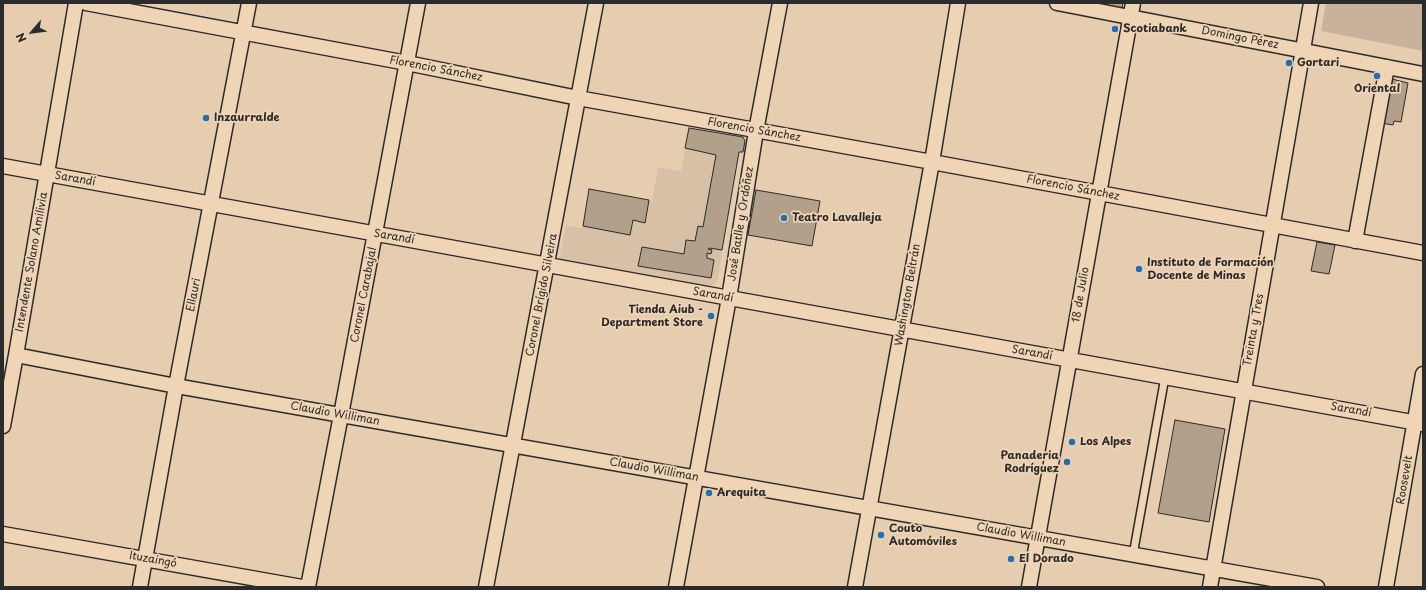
<!DOCTYPE html>
<meta charset="utf-8">
<style>
body{margin:0}
#map{position:relative;width:1426px;height:590px;overflow:hidden;background:#e7cdb0;font-family:"Playpen Sans",sans-serif}
canvas{display:block}
.frame{position:absolute;inset:0;border:4px solid #2b2b2b;pointer-events:none}
.north{position:absolute;left:12px;top:12px;width:40px;height:40px;-webkit-text-stroke:3px #efd4b6;paint-order:stroke;rotate:242deg;font-size:11px;font-weight:700;line-height:16px;text-align:center;color:#2b2b2b}
.north::after{content:'';display:block;margin:auto;width:14px;height:18px;background:#2b2b2b;clip-path:polygon(50% 0,100% 100%,50% 72%,0 100%)}
</style>
<div id="map">
<canvas width="1426" height="590"></canvas>
<div class="frame"></div>
<div class="north">N</div>
</div>
<script>
const c = document.querySelector('canvas').getContext('2d');
c.lineJoin = 'round';
function fill(path, color) {
  c.fillStyle = color;
  c.fill(path, 'evenodd');
}
function poly(rows) {
  const path = new Path2D();
  for (const r of rows) {
    path.moveTo(r[0], r[1]);
    for (let i = 2; i < r.length; i += 2) path.lineTo(r[i], r[i + 1]);
  }
  return path;
}
function strokePath(path, color, width, dash) {
  c.strokeStyle = color;
  c.lineWidth = width;
  c.lineCap = dash ? 'butt' : 'round';
  c.setLineDash(dash || []);
  c.stroke(path);
}
function label(font, color, halo, rows, align = 'center') {
  c.font = font + ' "Playpen Sans",sans-serif';
  c.lineWidth = 3.5;
  c.setLineDash([]);
  c.textBaseline = 'middle';
  c.strokeStyle = halo;
  c.fillStyle = color;
  for (const [text, x, y, turn = 0] of rows) {
    c.save();
    c.translate(x, y);
    c.rotate((+turn || 0) * Math.PI / 180);
    c.textAlign = isNaN(turn) ? turn : align;
    if (halo) c.strokeText(text, 0, 0);
    c.fillText(text, 0, 0);
    c.restore();
  }
}
const built = poly([
 [689,128,743,137,745,141,743,152,739,152,717,282,709,287,559,259,566,225,582,228,589,189,652,201,658,167,681,171]
]);
const green = poly([
 [1326,3,1423,3,1423,51,1321,31]
]);
const building = poly([
 [1090,3,1123,3,1122,8,1121,7,1120,9,1090,3],
 [1388,78,1408,83,1401,122,1394,121,1393,125,1381,123,1388,78],
 [689,128,743,137,745,141,743,152,739,152,722,250,709,248,708,249,712,250,711,254,707,253,707,258,714,260,711,278,638,266,642,247,684,254,686,240,695,241,698,226,703,227,716,155,685,148,689,128],
 [589,189,649,200,645,223,633,220,630,235,583,226,589,189],
 [756,190,820,201,812,246,748,235,756,190],
 [1317,242,1335,245,1329,274,1311,271,1317,242],
 [1175,420,1225,429,1209,522,1158,513,1175,420]
]);
const lane = poly([
 [1133,555,1165,377]
]);
const street = poly([
 [86,3,407,63,578,98,932,162,1423,253],
 [1057,3,1423,74],
 [3,166,1423,424],
 [1355,241,1387,67],
 [16,355,176,386,1317,587],
 [3,426,16,355,76,3],
 [3,534,302,587],
 [140,587,176,386,249,3],
 [308,587,341,415,418,3],
 [486,587,596,3],
 [676,587,729,298,756,131,780,3],
 [855,587,932,162,958,3],
 [1029,587,1133,3],
 [1210,587,1311,3],
 [1386,587,1423,374]
]);
const markers = [
 [1115,29,4,"#1f6fb2"],
 [1289,63,4,"#1f6fb2"],
 [1377,76,4,"#1f6fb2"],
 [206,118,4,"#1f6fb2"],
 [784,218,4,"#1f6fb2"],
 [1139,269,4,"#1f6fb2"],
 [711,316,4,"#1f6fb2"],
 [1072,442,4,"#1f6fb2"],
 [1067,462,4,"#1f6fb2"],
 [709,493,4,"#1f6fb2"],
 [881,535,4,"#1f6fb2"],
 [1011,559,4,"#1f6fb2"]
];
const poiNames = [
 ["Scotiabank",1123,29],
 ["Gortari",1297,63],
 ["Oriental",1377,89,"center"],
 ["Inzaurralde",214,118],
 ["Teatro Lavalleja",792,218],
 ["Instituto de Formación",1147,263],
 ["Docente de Minas",1147,276],
 ["Tienda Aiub -",703,310,"right"],
 ["Department Store",703,323,"right"],
 ["Los Alpes",1080,442],
 ["Panaderia",1059,456,"right"],
 ["Rodríguez",1059,469,"right"],
 ["Arequita",717,493],
 ["Couto",889,529],
 ["Automóviles",889,542],
 ["El Dorado",1019,559]
];
const streetNames = [
 ["Domingo Pérez",1240,38,11],
 ["Florencio Sánchez",436,69,11],
 ["Florencio Sánchez",754,130,10],
 ["Sarandí",75,179,10],
 ["Florencio Sánchez",1073,188,11],
 ["José Batlle y Ordóñez",741,224,-81],
 ["Sarandí",394,237,10],
 ["Intendente Solano Amilivia",32,262,-80],
 ["Ellauri",194,295,-79],
 ["Coronel Carabajal",364,295,-79],
 ["Coronel Brígido Silveira",542,295,-79],
 ["Sarandí",713,295,10],
 ["Washington Beltrán",908,295,-80],
 ["18 de Julio",1081,295,-80],
 ["Treinta y Tres",1254,330,-80],
 ["Sarandí",1032,353,10],
 ["Sarandí",1351,410,10],
 ["Claudio Williman",335,414,10],
 ["Claudio Williman",654,470,10],
 ["Roosevelt",1405,480,-80],
 ["Claudio Williman",1021,535,10],
 ["Ituzaingó",153,560,10]
];
fill(built, '#d7c0a5');
fill(green, '#c8b29b');
fill(building, '#b2a08b');
strokePath(building, '#2b2b2b', 1);
strokePath(lane, '#2b2b2b', 10);
strokePath(street, '#2b2b2b', 17);
strokePath(lane, '#efd4b6', 7);
strokePath(street, '#efd4b6', 14);
for (const [x, y, r, color] of markers) {
  const dot = new Path2D();
  dot.arc(x, y, r, 0, 2 * Math.PI);
  c.fillStyle = color;
  c.fill(dot);
  strokePath(dot, '#efd4b6', 1.5);
}
label('bold 11px', '#2b2b2b', '#efd4b6', poiNames, 'left');
label('11px', '#2b2b2b', '#efd4b6', streetNames);
</script>
